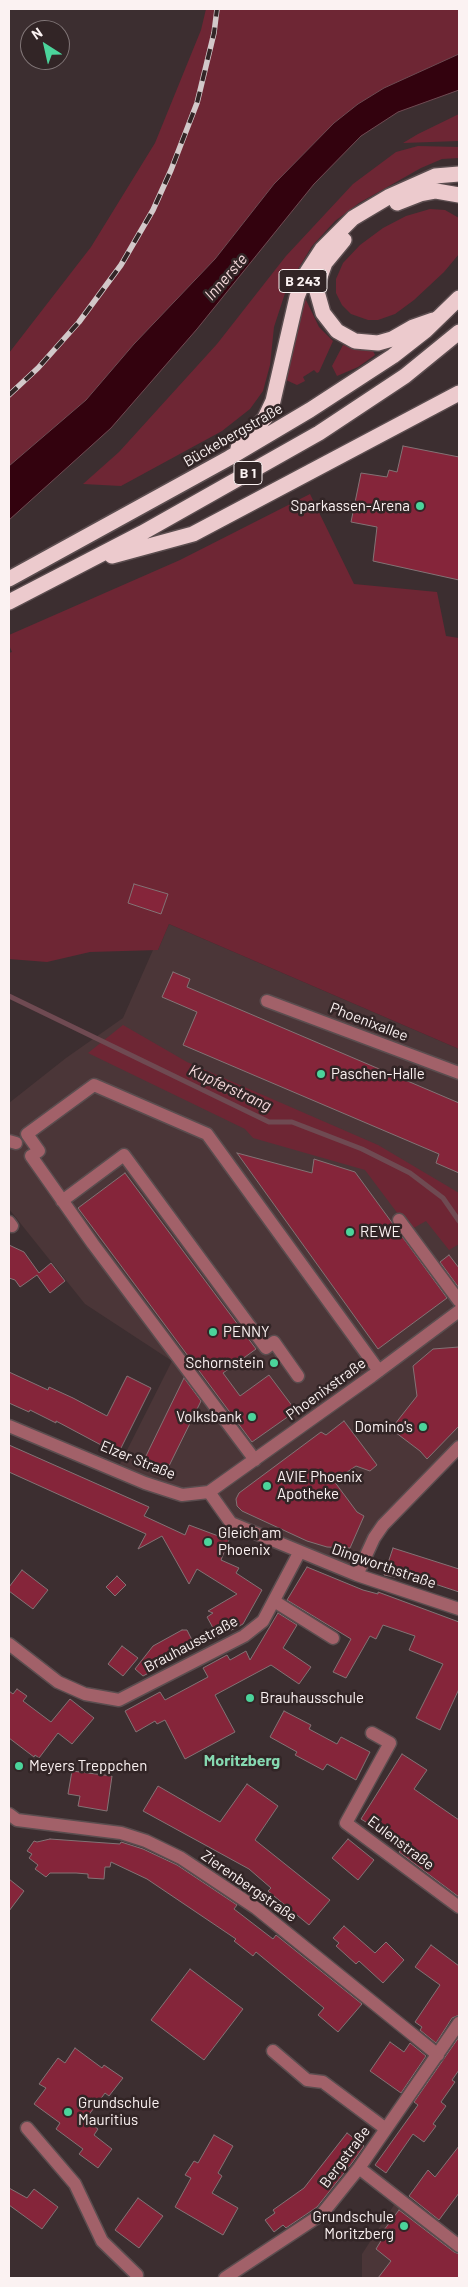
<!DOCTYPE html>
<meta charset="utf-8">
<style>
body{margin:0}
#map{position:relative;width:468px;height:2287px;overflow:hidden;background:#3c2e30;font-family:Barlow,sans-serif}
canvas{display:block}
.frame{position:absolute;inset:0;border:10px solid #fbf2f2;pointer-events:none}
.north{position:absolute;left:20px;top:20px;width:50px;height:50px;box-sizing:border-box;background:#322526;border:1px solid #827778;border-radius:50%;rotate:325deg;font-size:14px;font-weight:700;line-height:20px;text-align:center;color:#fbf2f2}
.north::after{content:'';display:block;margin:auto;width:18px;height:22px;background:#4bd49b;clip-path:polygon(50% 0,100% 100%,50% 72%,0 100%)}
</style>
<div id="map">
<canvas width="468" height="2287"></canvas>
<div class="frame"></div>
<div class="north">N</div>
</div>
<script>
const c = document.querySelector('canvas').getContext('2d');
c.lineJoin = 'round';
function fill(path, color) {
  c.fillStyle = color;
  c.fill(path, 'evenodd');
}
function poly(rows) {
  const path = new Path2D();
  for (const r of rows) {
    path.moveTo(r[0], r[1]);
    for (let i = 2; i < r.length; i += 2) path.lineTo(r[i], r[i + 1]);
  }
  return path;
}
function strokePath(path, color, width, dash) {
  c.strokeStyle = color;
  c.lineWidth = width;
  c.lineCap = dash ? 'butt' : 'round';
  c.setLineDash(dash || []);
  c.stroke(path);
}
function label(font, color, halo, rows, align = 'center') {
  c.font = font + ' Barlow,sans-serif';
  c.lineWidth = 5;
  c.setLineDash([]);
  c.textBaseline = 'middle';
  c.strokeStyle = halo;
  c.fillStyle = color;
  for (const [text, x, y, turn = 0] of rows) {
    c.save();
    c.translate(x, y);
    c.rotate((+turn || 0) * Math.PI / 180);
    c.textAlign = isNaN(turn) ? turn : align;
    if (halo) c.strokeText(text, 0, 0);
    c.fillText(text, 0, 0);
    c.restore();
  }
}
const built = poly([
 [169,924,459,1049,459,1447,383,1525,357,1575,231,1523,209,1492,182,1495,117,1470,172,1361,85,1304,9,1209,9,1103,66,1058,123,1018,153,950,158,950],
 [396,2202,459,2250,459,2278,362,2278,362,2254]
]);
const green = poly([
 [206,9,459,9,459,54,384,88,358,104,334,123,274,184,215,259,134,344,86,400,9,466,9,353,91,247,155,143,201,30],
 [459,114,459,141,403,143,418,134],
 [418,146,459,147,459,158,442,159,421,168,359,203,335,221,312,246,287,287,274,327,270,365,263,391,250,409,222,431,121,486,83,484,119,452,217,344,286,256,353,184,396,152],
 [430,209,445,210,459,218,459,254,444,272,414,300,395,314,378,320,368,320,351,314,342,305,336,293,336,279,343,263,360,245,383,228,406,216],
 [306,300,319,327,333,341,319,372,317,373,314,370,303,377,305,381,297,385,286,380,293,336,302,302],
 [343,345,359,350,373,351,375,355,358,367,337,376,332,366],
 [310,494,354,584,437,592,446,636,459,638,459,1049,169,924,158,950,90,952,47,962,9,959,9,653,12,652,9,645,9,635,180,560],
 [123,1025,187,1062,378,1145,459,1193,459,1244,449,1250,426,1221,410,1230,365,1170,253,1138,245,1129,88,1053]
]);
const water = poly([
 [459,54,459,90,398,112,361,136,314,184,197,329,111,428,9,520,9,466,86,400,134,344,215,259,274,184,334,123,358,104,384,88,459,54]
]);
const stream = poly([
 [9,996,269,1122,292,1122,362,1149,410,1173,443,1198,459,1221]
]);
const building = poly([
 [403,446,459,457,459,580,373,561,377,527,351,522,361,473,387,477,389,470,397,472,403,446],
 [134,884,168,894,161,914,128,903,134,884],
 [173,972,190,979,187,987,459,1103,459,1173,436,1163,439,1154,183,1045,197,1012,162,997,173,972],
 [237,1153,312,1173,314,1159,355,1172,447,1298,378,1349,237,1153],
 [125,1173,256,1349,223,1373,240,1396,269,1375,296,1411,252,1442,78,1208,125,1173],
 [9,1245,24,1252,39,1273,51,1263,65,1281,50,1293,37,1275,20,1287,15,1280,9,1278,9,1245],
 [449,1255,459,1268,459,1288,440,1262,449,1255],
 [459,1347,459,1426,427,1459,420,1451,391,1429,417,1396,413,1366,433,1349,459,1347],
 [9,1372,48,1390,49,1387,73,1398,107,1416,127,1376,151,1388,118,1454,56,1421,56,1423,30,1410,29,1412,9,1403,9,1372],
 [184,1378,201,1401,166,1472,152,1465,153,1462,145,1458,184,1378],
 [344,1421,377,1465,370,1471,356,1466,334,1481,357,1512,364,1516,350,1548,327,1547,307,1541,242,1511,237,1506,236,1499,239,1493,321,1432,326,1435,344,1421],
 [9,1445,149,1507,144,1516,185,1535,189,1525,229,1540,221,1560,239,1568,236,1573,262,1590,243,1624,218,1637,207,1617,213,1613,208,1611,237,1594,197,1569,189,1584,162,1536,138,1549,146,1534,9,1472,9,1445],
 [393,1548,459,1569,459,1592,438,1585,384,1575,393,1548],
 [307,1567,363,1590,378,1594,378,1592,459,1622,459,1689,440,1730,416,1718,443,1664,409,1650,415,1636,383,1625,376,1639,370,1636,346,1678,333,1672,351,1639,287,1600,307,1567],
 [22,1570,48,1590,33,1609,9,1591,9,1587,22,1570],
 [117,1576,126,1585,115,1596,106,1587,117,1576],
 [278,1613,297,1625,283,1648,311,1667,299,1684,271,1665,215,1695,235,1732,185,1759,165,1720,157,1724,155,1721,136,1732,125,1711,160,1692,165,1700,208,1677,203,1668,227,1655,230,1660,246,1651,250,1660,278,1613],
 [182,1630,187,1630,196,1648,143,1676,135,1669,153,1646,182,1630],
 [122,1646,138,1658,123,1676,108,1664,122,1646],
 [17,1689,27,1696,23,1701,51,1722,70,1699,94,1718,72,1744,58,1733,39,1758,35,1755,34,1757,9,1738,9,1691,13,1694,17,1689],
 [284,1711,311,1725,309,1729,337,1744,341,1737,370,1752,356,1780,327,1764,323,1770,295,1755,297,1752,270,1737,284,1711],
 [402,1754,427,1770,414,1789,459,1820,459,1897,399,1852,404,1846,361,1819,402,1754],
 [72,1771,112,1776,107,1811,78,1806,80,1796,68,1794,72,1771],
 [247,1784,278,1806,255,1840,330,1900,309,1925,268,1891,271,1888,249,1869,143,1811,158,1786,220,1822,247,1784],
 [50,1839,120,1844,121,1842,143,1849,177,1865,237,1905,234,1909,273,1939,276,1935,362,2004,338,2032,318,2015,324,2008,256,1952,253,1956,234,1941,236,1939,147,1879,111,1862,110,1867,105,1867,104,1879,88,1878,88,1874,76,1873,50,1873,46,1877,35,1869,38,1865,29,1858,32,1854,27,1851,34,1841,37,1842,50,1839],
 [348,1839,374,1860,358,1880,332,1858,348,1839],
 [9,1879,24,1891,9,1911,9,1879],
 [344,1926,375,1953,386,1942,404,1960,383,1983,359,1961,356,1964,336,1946,339,1943,333,1938,344,1926],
 [431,1945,459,1966,459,2015,452,2018,436,2043,420,2030,422,2027,415,2022,440,1985,415,1967,431,1945],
 [190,1969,243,2009,204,2060,151,2020,190,1969],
 [459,2037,459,2070,452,2080,455,2082,441,2102,446,2106,433,2124,436,2126,424,2142,413,2134,386,2173,375,2165,418,2105,414,2102,459,2037],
 [390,2042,404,2052,410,2043,426,2056,401,2093,370,2071,390,2042],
 [75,2048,102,2068,104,2065,123,2078,109,2096,105,2093,85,2120,98,2129,94,2135,112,2149,98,2168,79,2154,83,2149,56,2129,60,2123,34,2104,46,2088,39,2084,58,2058,65,2063,75,2048],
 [347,2133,364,2146,352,2163,317,2207,286,2228,283,2225,274,2232,265,2220,275,2213,273,2210,304,2188,347,2133],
 [214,2135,233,2146,218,2173,222,2176,212,2193,238,2208,223,2235,175,2207,191,2178,185,2175,194,2161,198,2163,214,2135],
 [459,2146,459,2193,439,2220,409,2196,428,2170,435,2177,459,2146],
 [9,2188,27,2198,34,2189,58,2207,42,2229,9,2205,9,2188],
 [138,2198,163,2216,139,2248,115,2230,138,2198],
 [399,2210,454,2252,459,2254,459,2278,378,2278,391,2261,376,2249,384,2236,381,2234,399,2210]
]);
const minor = poly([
 [267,1001,459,1073],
 [9,1141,16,1143],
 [62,1201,124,1155,266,1348,274,1342,298,1376],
 [399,1220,459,1301],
 [9,1222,12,1226],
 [9,1426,145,1483,182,1495,209,1492,372,1376,459,1311],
 [255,1460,93,1244,31,1156,39,1151,27,1134,94,1085,207,1134,379,1371],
 [209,1492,231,1523,357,1575,459,1609],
 [357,1575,374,1538,383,1525,459,1447],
 [274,1601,333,1638],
 [9,1644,58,1682,85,1694,119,1700,244,1636,263,1621,299,1553],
 [372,1733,390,1743,346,1823,459,1907],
 [9,1814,17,1820,121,1833,146,1841,181,1858,256,1908,438,2055],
 [273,2051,307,2080,323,2082,386,2129],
 [27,2128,75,2184,102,2241,137,2275],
 [359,2168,459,2246],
 [225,2278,322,2214,359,2168,459,2023]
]);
const highway = poly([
 [397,203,420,194,436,191,459,195],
 [344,240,325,263,316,288,323,313,337,331,355,341,378,343,392,339,413,327,433,320],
 [238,448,265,418,273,401,297,297,307,272,322,249,353,218,390,196,435,176,459,174],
 [112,556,193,534,459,393],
 [9,579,229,458,310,410,393,356,425,331,459,298],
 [9,602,142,533,319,433,405,376,459,332]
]);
const rail = poly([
 [9,395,38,368,79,322,121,265,153,210,171,170,197,103,214,33,217,9]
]);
const markers = [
 [420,506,5,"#4bd49b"],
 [321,1074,5,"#4bd49b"],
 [350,1232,5,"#4bd49b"],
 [213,1332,5,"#4bd49b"],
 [274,1363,5,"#4bd49b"],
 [252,1417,5,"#4bd49b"],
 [423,1427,5,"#4bd49b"],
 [267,1486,5,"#4bd49b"],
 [208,1542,5,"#4bd49b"],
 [250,1698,5,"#4bd49b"],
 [19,1766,5,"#4bd49b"],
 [68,2112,5,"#4bd49b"],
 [404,2226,5,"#4bd49b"]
];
const shields = [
 [303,281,48],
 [248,473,28]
];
const shieldNames = [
 ["B 243",303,281],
 ["B 1",248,473]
];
const streetNames = [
 ["Bückebergstraße",233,435,-30],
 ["Phoenixallee",369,1022,21],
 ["Phoenixstraße",326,1389,-36],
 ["Elzer Straße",138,1460,22],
 ["Dingworthstraße",384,1566,19],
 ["Brauhausstraße",191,1644,-28],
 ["Eulenstraße",401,1843,37],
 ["Zierenbergstraße",249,1886,35],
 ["Bergstraße",345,2157,-53]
];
const poiNames = [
 ["Sparkassen-Arena",410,506,"right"],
 ["Paschen-Halle",331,1074],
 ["REWE",360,1232],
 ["PENNY",223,1332],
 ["Schornstein",264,1363,"right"],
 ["Volksbank",242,1417,"right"],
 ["Domino's",413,1427,"right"],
 ["AVIE Phoenix",277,1477],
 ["Apotheke",277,1494],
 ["Gleich am",218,1533],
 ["Phoenix",218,1550],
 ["Brauhausschule",260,1698],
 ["Meyers Treppchen",29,1766],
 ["Grundschule",78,2103],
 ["Mauritius",78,2120],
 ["Grundschule",394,2217,"right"],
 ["Moritzberg",394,2234,"right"]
];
const waterNames = [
 ["Innerste",226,277,-49],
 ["Kupferstrang",230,1088,25]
];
const neighbourhoodNames = [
 ["Moritzberg",242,1761]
];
fill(built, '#4b3638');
fill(green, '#6e2634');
fill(water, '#33020e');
strokePath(water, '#6f4a52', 1);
strokePath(stream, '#6f4a52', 5);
fill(building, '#85253a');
strokePath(building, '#837375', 1);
strokePath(minor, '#5b4d4f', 15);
strokePath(highway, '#5b4d4f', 18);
strokePath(minor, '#a26169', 12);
strokePath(highway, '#eccacd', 15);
strokePath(rail, '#d2c8c9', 5.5);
strokePath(rail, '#322526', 4, [11]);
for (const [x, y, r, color] of markers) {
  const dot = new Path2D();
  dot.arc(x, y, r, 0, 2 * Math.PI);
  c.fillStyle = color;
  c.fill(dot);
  strokePath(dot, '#322526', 2);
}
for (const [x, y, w] of shields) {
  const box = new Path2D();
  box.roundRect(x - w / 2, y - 11.5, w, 23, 4);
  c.fillStyle = '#322526';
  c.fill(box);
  strokePath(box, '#fbf2f2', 1);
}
label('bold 14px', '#fbf2f2', null, shieldNames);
label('15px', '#fbf2f2', '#322526', streetNames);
label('15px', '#fbf2f2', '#322526', poiNames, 'left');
label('italic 16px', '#f5d9db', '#322526', waterNames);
label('bold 16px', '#86d9b1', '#322526', neighbourhoodNames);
</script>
